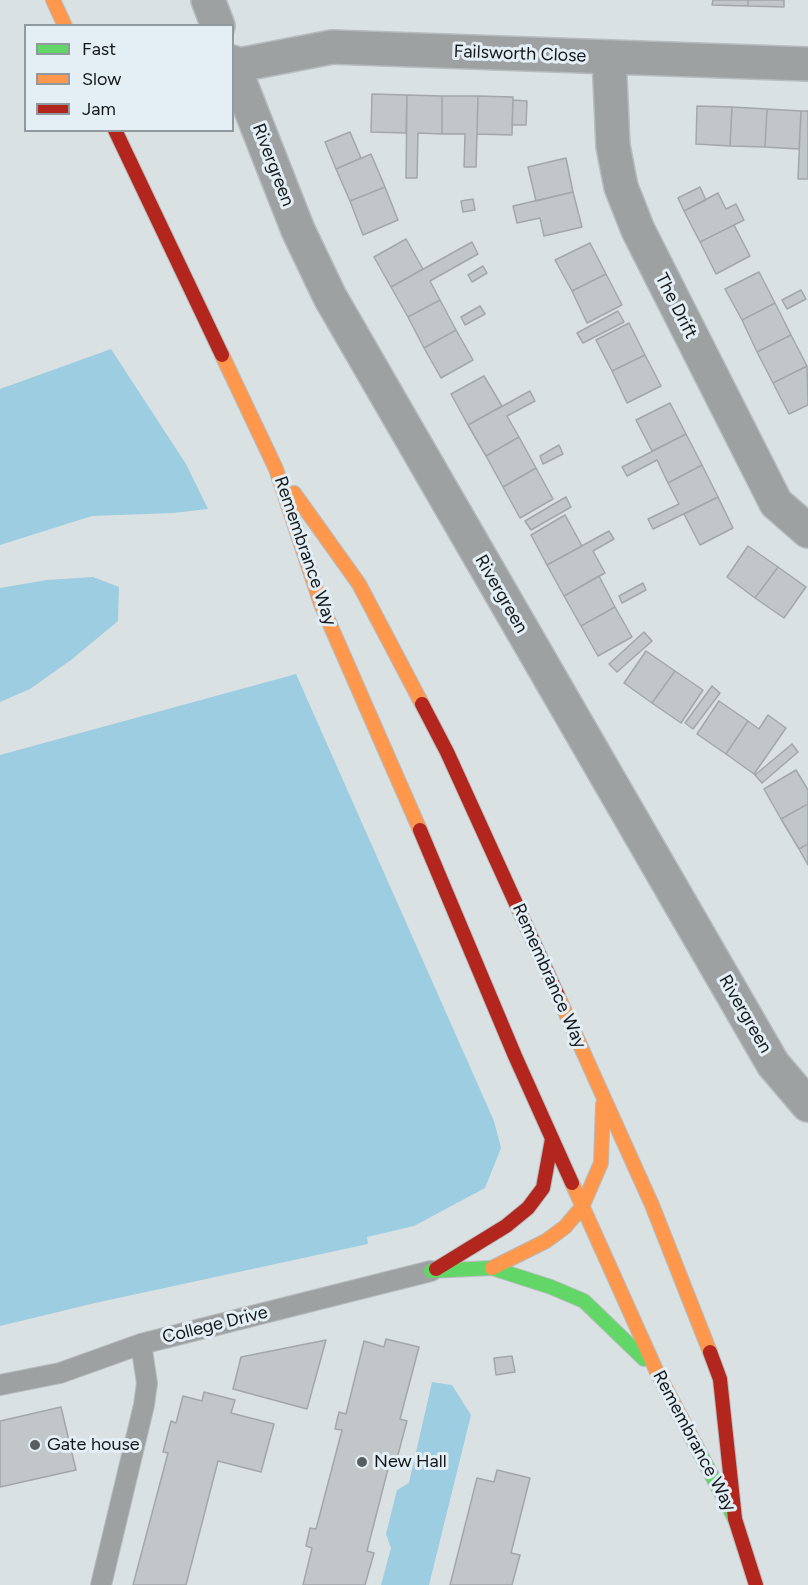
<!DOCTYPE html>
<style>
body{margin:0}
#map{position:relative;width:808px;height:1585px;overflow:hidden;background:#dae1e3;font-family:Figtree,sans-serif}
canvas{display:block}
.legend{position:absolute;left:24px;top:24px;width:210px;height:108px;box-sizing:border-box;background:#e3eff5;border:2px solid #90999d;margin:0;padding:8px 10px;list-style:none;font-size:18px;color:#131719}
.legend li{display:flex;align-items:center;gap:12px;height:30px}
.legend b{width:30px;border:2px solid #90999d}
</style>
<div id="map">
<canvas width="808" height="1585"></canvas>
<ul class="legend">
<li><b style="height:8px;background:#63d668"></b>Fast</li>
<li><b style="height:8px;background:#ff974d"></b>Slow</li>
<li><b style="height:8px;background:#b3261e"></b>Jam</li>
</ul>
</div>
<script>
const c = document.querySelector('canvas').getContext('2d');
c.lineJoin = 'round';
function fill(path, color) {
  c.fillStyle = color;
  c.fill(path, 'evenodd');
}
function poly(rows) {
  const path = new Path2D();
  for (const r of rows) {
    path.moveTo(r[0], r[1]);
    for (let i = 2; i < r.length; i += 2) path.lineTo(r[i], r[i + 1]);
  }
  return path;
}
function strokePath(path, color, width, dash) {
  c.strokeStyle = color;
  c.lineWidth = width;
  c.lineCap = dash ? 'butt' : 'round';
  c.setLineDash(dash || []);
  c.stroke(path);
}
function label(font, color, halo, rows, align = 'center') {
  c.font = font + ' Figtree,sans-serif';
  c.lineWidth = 6;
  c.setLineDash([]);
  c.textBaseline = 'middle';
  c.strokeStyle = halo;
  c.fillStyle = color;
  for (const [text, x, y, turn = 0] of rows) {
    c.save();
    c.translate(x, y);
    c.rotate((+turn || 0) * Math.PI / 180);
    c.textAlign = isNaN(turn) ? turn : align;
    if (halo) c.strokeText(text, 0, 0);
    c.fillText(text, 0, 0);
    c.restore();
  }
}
const green = poly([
 [111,349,186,464,208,509,173,513,92,516,0,545,0,389],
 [93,577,119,587,118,621,71,660,30,689,0,702,0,588,47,580],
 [296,674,494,1121,501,1148,485,1188,414,1226,367,1237,368,1244,95,1303,0,1326,0,755],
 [432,1382,452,1385,471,1415,429,1585,381,1585,391,1548,386,1534,397,1490,409,1483]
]);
const building = poly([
 [713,0,748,0,748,6,712,5,713,0],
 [748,0,784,0,784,7,748,6,748,0],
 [372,94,407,95,406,133,371,132,372,94],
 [407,95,442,96,442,134,418,133,417,178,406,178,407,95],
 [442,96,478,96,476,167,464,167,465,134,442,134,442,96],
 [478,96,513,97,512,135,477,134,478,96],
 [513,100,527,101,526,125,512,125,513,100],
 [697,106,732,107,730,146,696,144,697,106],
 [732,107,767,109,765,147,730,146,732,107],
 [767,109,801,111,799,149,765,147,767,109],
 [801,111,808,111,808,179,798,179,801,111],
 [350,132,361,158,336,169,325,142,350,132],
 [371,154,385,187,350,201,336,169,371,154],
 [566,158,573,192,536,201,528,167,566,158],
 [385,187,398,220,363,235,350,201,385,187],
 [700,187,706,200,684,211,678,198,700,187],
 [573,192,582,227,544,236,540,218,517,223,513,206,573,192],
 [718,193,726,209,736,204,744,220,700,242,684,211,718,193],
 [473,199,475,210,463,212,461,201,473,199],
 [734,225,750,256,716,274,700,242,734,225],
 [406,239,423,269,391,287,374,257,406,239],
 [472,242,478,254,430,281,440,300,408,317,391,287,472,242],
 [590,243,606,274,572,291,555,260,590,243],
 [483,266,487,273,472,282,468,275,483,266],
 [759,272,775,303,742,320,725,289,759,272],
 [606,274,622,305,587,323,572,291,606,274],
 [801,290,806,299,787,309,782,300,801,290],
 [440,300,456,330,424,348,408,317,440,300],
 [775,303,791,335,757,352,742,320,775,303],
 [480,306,485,314,465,325,461,317,480,306],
 [618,311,624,322,583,343,577,333,618,311],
 [629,323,645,355,612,371,596,340,629,323],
 [456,330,473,360,441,378,424,348,456,330],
 [791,335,807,366,773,383,757,352,791,335],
 [645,355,661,386,627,403,612,371,645,355],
 [807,366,808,405,789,414,773,383,807,366],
 [484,376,502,406,468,425,451,394,484,376],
 [530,391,535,401,507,416,519,437,486,456,468,425,530,391],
 [670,403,686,434,652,451,636,420,670,403],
 [686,434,702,465,668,483,657,460,627,476,622,467,686,434],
 [519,437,536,468,503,487,486,456,519,437],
 [559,445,563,454,543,464,540,456,559,445],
 [702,465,718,497,653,529,648,519,679,504,668,483,702,465],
 [536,468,553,499,520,518,503,487,536,468],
 [566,497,571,507,531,530,525,521,566,497],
 [718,497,733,528,700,545,684,514,718,497],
 [565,515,582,546,547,565,531,535,565,515],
 [609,531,614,539,593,551,605,573,564,596,547,565,609,531],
 [748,546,778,567,755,598,727,577,748,546],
 [778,567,806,587,784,618,755,598,778,567],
 [599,576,615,607,581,626,564,596,599,576],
 [643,583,646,590,622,603,619,596,643,583],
 [615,607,632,637,598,656,581,626,615,607],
 [644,632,652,641,617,672,609,664,644,632],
 [646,651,675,671,652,703,624,683,646,651],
 [675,671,703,690,681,723,652,703,675,671],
 [712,686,720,693,693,729,685,723,712,686],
 [719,701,748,721,726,754,697,734,719,701],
 [768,715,786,728,754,774,726,754,748,721,759,729,768,715],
 [792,744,798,752,762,783,755,775,792,744],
 [796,770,808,790,808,804,781,819,764,789,796,770],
 [808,804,808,844,799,849,781,819,808,804],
 [808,844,808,865,799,849,808,844],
 [386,1339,419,1347,400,1419,407,1421,396,1462,390,1461,367,1551,374,1553,365,1585,303,1585,312,1548,306,1546,310,1528,316,1529,342,1430,335,1429,339,1412,346,1414,364,1341,384,1347,386,1339],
 [326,1340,307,1409,233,1389,241,1357,326,1340],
 [512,1356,515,1372,496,1375,494,1358,512,1356],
 [204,1392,235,1400,231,1413,274,1424,261,1472,218,1461,186,1585,133,1585,168,1453,163,1452,171,1421,176,1423,183,1396,202,1401,204,1392],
 [61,1407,76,1470,0,1487,0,1421,61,1407],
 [497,1470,530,1478,511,1553,520,1555,512,1585,450,1585,477,1478,494,1482,497,1470]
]);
const lane = poly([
 [0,1385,60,1373,141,1344,431,1271],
 [101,1585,144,1405,147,1383,141,1344]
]);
const street = poly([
 [208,0,218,26],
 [609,57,613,146,621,187,638,230,776,503,808,531],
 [232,62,298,230,330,297,773,1064,808,1105],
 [234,66,332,47,808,64]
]);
const fast = poly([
 [431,1271,492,1268,551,1287,584,1301,644,1359],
 [695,1444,735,1519]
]);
const slow = poly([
 [53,0,65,26],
 [222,355,276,469,321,604,420,830],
 [294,493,359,584,422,704],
 [558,996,652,1205,710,1352],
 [572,1183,656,1370,695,1444],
 [492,1268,546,1241,565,1227,582,1207,601,1163,603,1104]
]);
const jam = poly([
 [115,130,222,355],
 [422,704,447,752,558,996],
 [420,830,515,1056,572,1183],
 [436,1269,506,1226,528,1208,543,1188,552,1139],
 [710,1352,720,1379,735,1519,756,1585]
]);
const markers = [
 [35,1445,6,"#595e60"],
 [362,1462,6,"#595e60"]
];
const streetNames = [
 ["Failsworth Close",520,54,2],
 ["Rivergreen",273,165,69],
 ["The Drift",676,306,63],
 ["Remembrance Way",305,551,71],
 ["Rivergreen",501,594,60],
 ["Remembrance Way",549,976,66],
 ["Rivergreen",745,1014,60],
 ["College Drive",215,1325,-14],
 ["Remembrance Way",694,1441,62]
];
const poiNames = [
 ["Gate house",47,1445],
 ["New Hall",374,1462]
];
fill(green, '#9dcde0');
fill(building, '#c1c6c8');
strokePath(building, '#a3a7aa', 1.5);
strokePath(lane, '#b7bcbe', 22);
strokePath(street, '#b7bcbe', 36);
strokePath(fast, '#b7bcbe', 16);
strokePath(slow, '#b7bcbe', 16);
strokePath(jam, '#b7bcbe', 16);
strokePath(lane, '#9ea1a2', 20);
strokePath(street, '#9ea1a2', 33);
strokePath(fast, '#63d668', 14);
strokePath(slow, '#ff974d', 14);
strokePath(jam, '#b3261e', 14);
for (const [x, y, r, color] of markers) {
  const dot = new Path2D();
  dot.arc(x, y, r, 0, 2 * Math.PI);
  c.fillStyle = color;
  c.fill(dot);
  strokePath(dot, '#e3eff5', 2);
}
label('18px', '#131719', '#e3eff5', streetNames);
label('18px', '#131719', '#e3eff5', poiNames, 'left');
</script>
